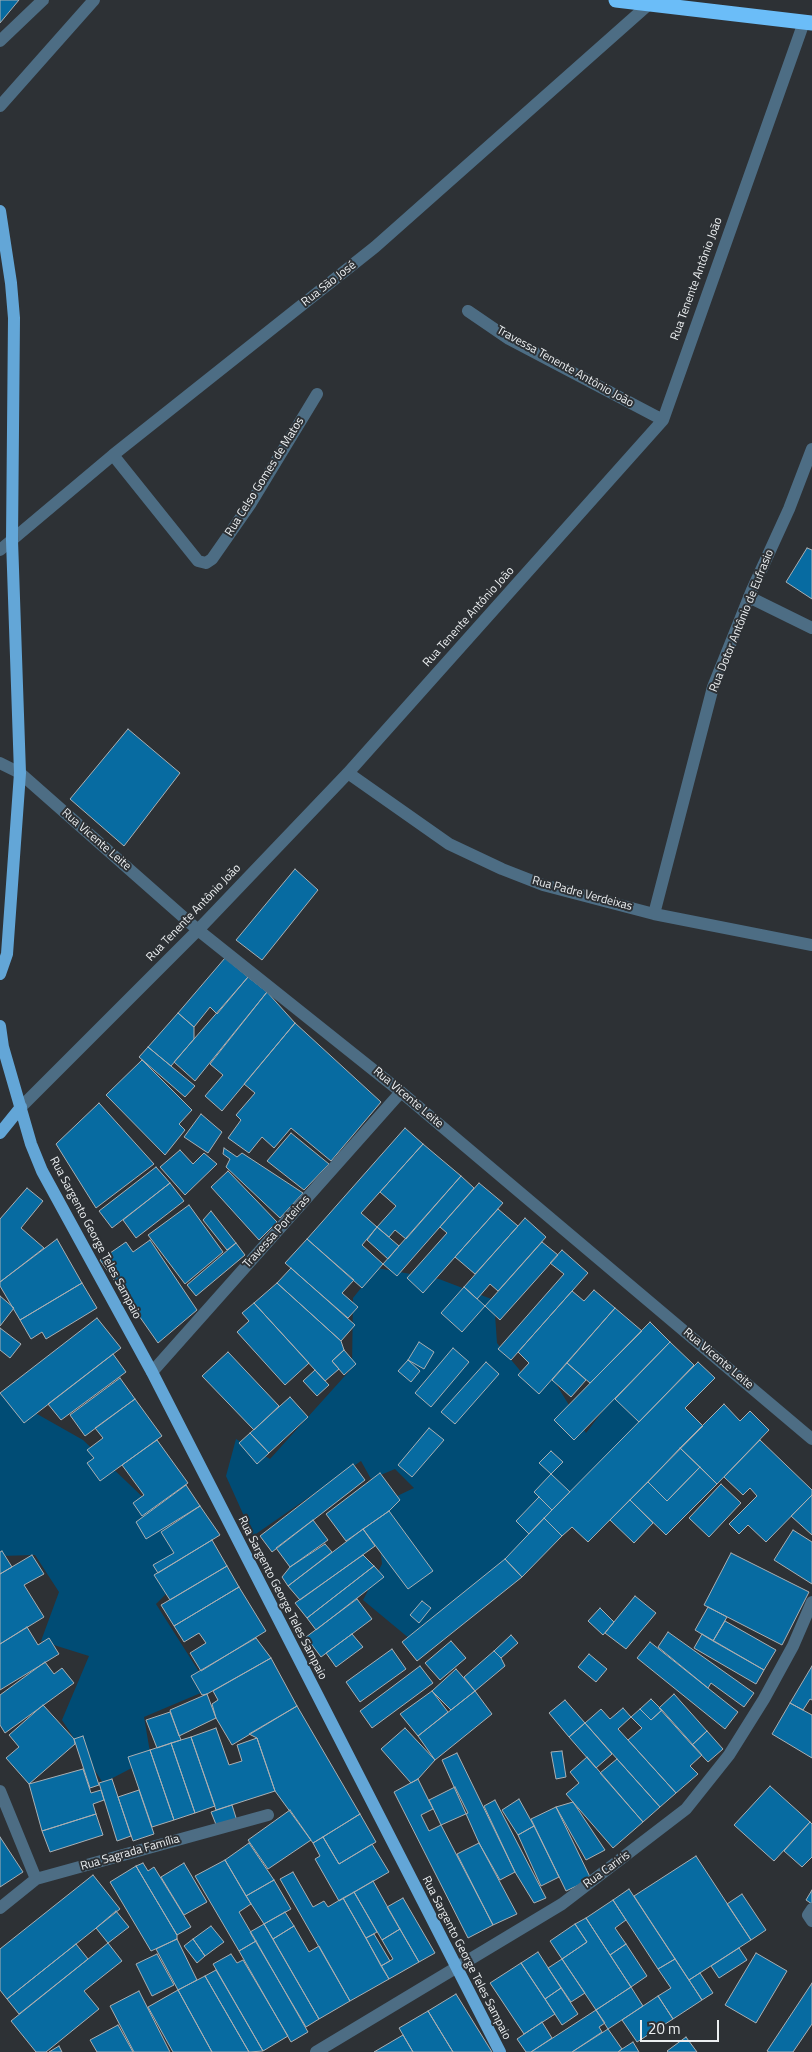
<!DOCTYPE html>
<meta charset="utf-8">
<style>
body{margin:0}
#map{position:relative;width:812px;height:2052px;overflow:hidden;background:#2d3135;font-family:"Titillium Web",sans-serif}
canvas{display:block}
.scale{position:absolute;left:640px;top:2020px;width:79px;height:22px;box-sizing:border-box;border:2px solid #eceff1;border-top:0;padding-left:6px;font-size:15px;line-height:18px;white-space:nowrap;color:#eceff1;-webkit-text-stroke:4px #2d3135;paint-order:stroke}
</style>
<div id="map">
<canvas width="812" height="2052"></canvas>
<div class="scale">20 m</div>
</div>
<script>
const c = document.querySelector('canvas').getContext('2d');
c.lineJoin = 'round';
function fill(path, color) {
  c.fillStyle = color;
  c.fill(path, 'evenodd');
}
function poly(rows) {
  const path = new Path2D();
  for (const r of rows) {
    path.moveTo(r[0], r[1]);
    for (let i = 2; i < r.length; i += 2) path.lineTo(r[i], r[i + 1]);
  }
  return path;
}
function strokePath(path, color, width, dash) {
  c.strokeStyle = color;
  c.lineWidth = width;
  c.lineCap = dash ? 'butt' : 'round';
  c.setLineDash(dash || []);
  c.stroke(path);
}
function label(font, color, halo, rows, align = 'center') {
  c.font = font + ' "Titillium Web",sans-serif';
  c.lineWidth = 4;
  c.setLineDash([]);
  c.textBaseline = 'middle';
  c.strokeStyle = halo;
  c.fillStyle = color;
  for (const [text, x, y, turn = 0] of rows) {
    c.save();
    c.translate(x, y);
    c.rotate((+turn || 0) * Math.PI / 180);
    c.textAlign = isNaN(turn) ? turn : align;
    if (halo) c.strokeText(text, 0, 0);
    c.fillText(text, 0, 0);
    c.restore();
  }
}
const green = poly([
 [377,1268,439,1279,494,1300,497,1343,523,1374,550,1374,586,1433,615,1395,642,1419,518,1558,410,1639,363,1600,382,1564,376,1506,414,1488,395,1469,371,1479,361,1461,253,1536,226,1476,236,1439,270,1459,352,1368,353,1298],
 [0,1393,83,1440,173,1526,178,1582,156,1604,210,1689,144,1717,151,1758,103,1783,62,1720,89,1656,41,1641,59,1592,35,1555,0,1556]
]);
const building = poly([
 [0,0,19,0,0,23,0,0],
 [807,548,812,550,812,599,786,582,807,548],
 [128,729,180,773,124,846,70,799,128,729],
 [295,869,318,890,262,960,236,940,295,869],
 [225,958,248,977,217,1014,210,1007,194,1027,178,1013,225,958],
 [248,977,267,992,195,1081,174,1062,248,977],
 [267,992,295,1023,222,1111,205,1096,223,1075,210,1064,267,992],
 [178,1013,194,1027,194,1039,171,1066,148,1047,178,1013],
 [295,1023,381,1102,331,1161,291,1128,274,1148,262,1137,249,1153,228,1138,241,1120,236,1115,255,1093,244,1084,295,1023],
 [148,1047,195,1086,185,1097,139,1057,148,1047],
 [142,1060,192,1110,179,1124,185,1130,165,1155,106,1095,142,1060],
 [99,1103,154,1164,96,1208,56,1144,99,1103],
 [201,1114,222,1132,208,1153,184,1137,201,1114],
 [405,1128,423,1144,361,1213,377,1227,362,1245,383,1264,362,1288,307,1239,405,1128],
 [291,1133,329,1164,304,1190,267,1161,291,1133],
 [423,1144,461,1176,406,1239,395,1230,389,1237,377,1227,396,1206,380,1192,423,1144],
 [224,1148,237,1157,242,1153,303,1193,280,1218,226,1167,230,1159,223,1154,224,1148],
 [180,1150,193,1164,204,1153,217,1164,185,1195,160,1167,180,1150],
 [156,1167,170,1183,112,1228,99,1211,156,1167],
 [228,1171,277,1222,259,1240,211,1187,228,1171],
 [461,1176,474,1188,397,1276,383,1264,461,1176],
 [170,1183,184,1201,136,1238,123,1220,170,1183],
 [479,1183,503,1203,423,1293,407,1278,447,1233,440,1227,479,1183],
 [27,1188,43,1201,21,1228,44,1248,0,1282,0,1219,27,1188],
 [189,1205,223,1252,185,1284,148,1235,189,1205],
 [498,1209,518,1226,475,1274,455,1257,498,1209],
 [211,1211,236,1243,227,1250,203,1220,211,1211],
 [525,1218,546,1237,498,1291,490,1284,477,1299,464,1287,525,1218],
 [377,1227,399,1246,388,1259,367,1240,377,1227],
 [57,1239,82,1283,20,1320,0,1286,0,1282,57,1239],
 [307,1239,354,1280,342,1293,358,1307,348,1318,285,1263,307,1239],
 [150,1240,197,1310,158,1343,100,1260,126,1242,133,1252,150,1240],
 [542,1242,558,1255,500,1320,485,1306,542,1242],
 [236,1243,245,1255,196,1296,187,1285,236,1243],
 [562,1250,588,1273,511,1360,498,1349,564,1274,550,1263,562,1250],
 [291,1268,355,1325,341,1341,277,1283,291,1268],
 [82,1283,97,1308,46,1339,42,1332,31,1339,20,1320,82,1283],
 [277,1283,341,1341,344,1350,332,1361,339,1369,325,1381,254,1303,277,1283],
 [464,1287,485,1306,462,1332,441,1313,464,1287],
 [594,1290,615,1308,539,1394,518,1375,529,1363,518,1352,572,1291,584,1301,594,1290],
 [0,1296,14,1308,0,1326,0,1296],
 [254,1303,309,1363,285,1385,237,1332,249,1321,242,1313,254,1303],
 [615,1308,642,1331,590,1383,567,1363,615,1308],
 [97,1318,121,1348,24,1423,0,1393,97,1318],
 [650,1322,670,1342,574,1440,554,1420,650,1322],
 [0,1328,21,1344,10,1358,0,1350,0,1328],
 [419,1342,434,1352,424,1369,408,1360,419,1342],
 [670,1342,694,1365,639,1422,615,1399,670,1342],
 [453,1348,469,1362,431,1407,415,1393,453,1348],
 [344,1350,356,1364,344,1375,332,1361,344,1350],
 [228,1352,279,1406,254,1430,202,1376,228,1352],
 [113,1354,126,1372,61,1420,48,1404,113,1354],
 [408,1360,420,1371,411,1382,398,1371,408,1360],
 [486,1362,499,1374,455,1424,441,1412,486,1362],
 [698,1362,715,1378,685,1408,703,1426,588,1542,572,1527,562,1536,544,1518,698,1362],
 [567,1363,586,1380,571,1397,552,1380,567,1363],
 [315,1370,329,1385,317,1396,303,1381,315,1370],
 [120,1378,135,1399,85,1436,70,1415,120,1378],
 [290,1397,308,1417,269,1453,250,1433,290,1397],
 [135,1399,162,1436,100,1481,87,1463,94,1458,87,1450,103,1438,95,1428,135,1399],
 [724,1404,740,1421,750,1411,769,1430,717,1484,680,1448,724,1404],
 [429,1428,444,1440,412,1477,398,1465,429,1428],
 [250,1433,269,1453,257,1464,239,1443,250,1433],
 [157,1440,188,1483,142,1516,133,1503,144,1495,122,1465,157,1440],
 [760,1440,812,1490,812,1495,766,1542,748,1525,739,1534,729,1524,757,1496,750,1488,743,1495,724,1477,760,1440],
 [680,1448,700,1467,667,1501,648,1482,680,1448],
 [551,1451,563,1462,551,1474,539,1463,551,1451],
 [353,1464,365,1480,272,1552,260,1536,353,1464],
 [700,1467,717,1484,666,1535,630,1500,648,1482,667,1501,700,1467],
 [380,1473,400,1500,389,1511,346,1541,326,1514,380,1473],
 [551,1474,570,1492,552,1510,534,1492,551,1474],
 [721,1484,741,1503,709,1537,689,1518,721,1484],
 [186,1485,200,1506,146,1539,136,1522,186,1485],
 [812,1495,812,1535,791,1516,812,1495],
 [539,1497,552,1510,529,1534,516,1521,539,1497],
 [630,1500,653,1523,634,1543,610,1520,630,1500],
 [200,1506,220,1535,158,1573,153,1565,174,1553,161,1532,200,1506],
 [389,1511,433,1571,408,1589,363,1529,389,1511],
 [544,1518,562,1536,522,1577,505,1559,544,1518],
 [313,1520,328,1540,290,1567,276,1548,313,1520],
 [363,1529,375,1546,300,1600,288,1586,363,1529],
 [793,1530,812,1542,812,1584,774,1560,793,1530],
 [212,1540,227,1566,170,1600,154,1575,212,1540],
 [325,1544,332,1552,288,1586,282,1577,290,1567,325,1544],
 [2,1551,12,1567,0,1574,0,1552,2,1551],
 [731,1553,809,1592,782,1645,704,1605,731,1553],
 [32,1555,44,1574,24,1585,44,1617,0,1644,0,1574,32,1555],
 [363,1555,374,1566,307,1618,295,1603,363,1555],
 [505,1559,522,1577,417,1661,402,1642,505,1559],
 [227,1566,239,1587,174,1626,161,1605,227,1566],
 [374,1566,384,1577,316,1630,307,1618,374,1566],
 [239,1587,266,1631,201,1671,190,1653,206,1643,199,1633,184,1642,174,1626,239,1587],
 [635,1596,656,1613,626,1649,605,1633,635,1596],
 [357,1599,372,1619,321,1657,306,1637,357,1599],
 [422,1601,431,1608,419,1623,410,1615,422,1601],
 [708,1607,727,1617,713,1641,695,1630,708,1607],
 [600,1608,614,1622,603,1635,588,1621,600,1608],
 [725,1621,776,1650,764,1670,713,1641,725,1621],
 [27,1627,38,1645,49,1638,59,1654,0,1690,0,1644,27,1627],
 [668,1632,754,1693,744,1707,711,1683,708,1688,658,1647,668,1632],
 [352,1634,363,1647,336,1667,326,1653,352,1634],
 [702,1634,764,1670,756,1684,694,1648,702,1634],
 [511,1635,518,1643,501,1658,494,1651,511,1635],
 [256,1638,271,1658,207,1694,202,1695,191,1676,256,1638],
 [451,1641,466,1658,440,1680,425,1663,451,1641],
 [650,1642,738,1712,725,1729,637,1658,650,1642],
 [392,1649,406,1669,360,1702,346,1682,392,1649],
 [494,1651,501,1658,505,1666,475,1691,464,1677,494,1651],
 [589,1654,607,1669,596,1682,578,1667,589,1654],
 [271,1658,297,1706,232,1745,216,1718,212,1704,218,1700,213,1691,271,1658],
 [45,1662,54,1674,62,1668,74,1683,5,1733,0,1725,0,1695,45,1662],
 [420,1666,433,1683,372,1728,360,1711,420,1666],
 [812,1666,812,1700,810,1699,803,1710,790,1703,812,1666],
 [456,1669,475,1691,451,1710,432,1691,456,1669],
 [432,1691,448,1712,418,1736,400,1714,432,1691],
 [475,1691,492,1714,435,1760,418,1736,475,1691],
 [207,1694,216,1718,179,1736,170,1710,207,1694],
 [674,1694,707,1731,692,1745,659,1708,674,1694],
 [651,1699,662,1710,651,1720,640,1709,651,1699],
 [565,1700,585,1723,569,1737,549,1713,565,1700],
 [790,1703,812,1715,812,1758,772,1734,790,1703],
 [43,1705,74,1739,75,1744,29,1784,6,1758,19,1747,9,1735,43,1705],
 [297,1706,360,1814,313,1843,275,1791,257,1738,249,1734,297,1706],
 [623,1708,631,1717,618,1729,676,1793,660,1807,585,1723,601,1709,610,1719,623,1708],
 [640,1709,651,1720,662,1710,702,1755,690,1766,698,1774,676,1793,628,1740,642,1728,631,1717,640,1709],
 [170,1712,181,1740,157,1748,146,1720,170,1712],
 [585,1723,612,1754,596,1768,569,1737,585,1723],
 [216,1728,229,1765,242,1761,237,1745,257,1738,275,1791,216,1810,191,1737,216,1728],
 [405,1728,435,1760,418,1779,411,1783,381,1749,405,1728],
 [707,1731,723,1749,708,1762,692,1745,707,1731],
 [83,1736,99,1785,90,1788,74,1739,83,1736],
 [191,1737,215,1806,195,1813,171,1743,191,1737],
 [171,1743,195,1813,174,1820,150,1750,171,1743],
 [150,1750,174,1820,152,1827,128,1757,150,1750],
 [562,1751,566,1777,556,1779,551,1752,562,1751],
 [457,1753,515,1872,500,1880,479,1843,442,1760,457,1753],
 [587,1757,643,1822,613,1848,566,1794,579,1783,570,1772,587,1757],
 [617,1759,660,1807,643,1822,600,1773,617,1759],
 [83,1769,91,1793,101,1790,104,1800,93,1804,96,1814,42,1831,29,1784,83,1769],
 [112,1779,131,1836,117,1841,99,1783,112,1779],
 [418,1779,433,1809,421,1815,429,1831,441,1825,493,1925,468,1938,394,1792,418,1779],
 [770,1786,810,1822,774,1861,734,1825,770,1786],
 [455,1787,468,1813,441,1825,429,1800,455,1787],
 [139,1790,154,1834,133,1841,118,1797,139,1790],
 [519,1799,534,1826,518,1835,502,1810,519,1799],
 [495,1800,546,1898,534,1903,515,1872,484,1806,495,1800],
 [573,1802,605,1850,586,1860,556,1807,573,1802],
 [232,1805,237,1821,217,1827,211,1812,232,1805],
 [556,1807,591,1879,566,1891,531,1819,556,1807],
 [290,1810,311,1840,268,1869,248,1840,290,1810],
 [96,1814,103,1835,50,1852,42,1831,96,1814],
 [360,1814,376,1842,339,1864,323,1837,360,1814],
 [810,1822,812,1824,812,1857,802,1867,784,1851,810,1822],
 [534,1826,559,1877,541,1886,518,1835,534,1826],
 [0,1837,23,1872,0,1887,0,1837],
 [323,1837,339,1864,372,1844,389,1872,339,1901,315,1859,320,1856,313,1843,323,1837],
 [249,1843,274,1880,246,1896,225,1860,249,1843],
 [479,1843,517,1914,493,1925,457,1854,479,1843],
 [696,1856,751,1940,689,1980,634,1896,696,1856],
 [225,1860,251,1904,239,1912,256,1941,239,1951,195,1876,225,1860],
 [143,1863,148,1871,154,1867,191,1927,177,1935,136,1866,143,1863],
 [184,1863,207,1902,184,1915,161,1877,184,1863],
 [136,1866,177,1935,177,1939,151,1951,110,1882,136,1866],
 [293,1872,313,1907,324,1901,328,1907,343,1898,389,1979,350,2001,280,1879,293,1872],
 [93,1875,120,1909,7,1999,0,1990,0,1949,93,1875],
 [274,1880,291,1909,264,1924,246,1896,274,1880],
 [373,1881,400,1929,382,1940,354,1892,373,1881],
 [629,1889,675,1959,658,1969,613,1900,629,1889],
 [812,1890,812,1904,806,1900,812,1890],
 [354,1892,377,1932,366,1938,343,1898,354,1892],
 [742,1894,766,1930,751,1940,727,1904,742,1894],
 [403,1898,435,1953,419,1962,387,1907,403,1898],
 [613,1900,626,1920,615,1928,626,1944,610,1955,586,1918,613,1900],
 [116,1911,129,1927,108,1943,96,1928,116,1911],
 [285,1912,294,1926,273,1939,264,1924,285,1912],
 [586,1918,631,1987,596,2010,562,1959,587,1942,575,1924,586,1918],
 [264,1924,319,2019,306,2027,250,1932,264,1924],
 [575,1924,587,1942,562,1959,550,1941,575,1924],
 [211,1926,224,1942,205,1956,193,1939,211,1926],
 [294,1926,309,1952,319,1946,350,2001,319,2019,273,1939,294,1926],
 [400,1929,419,1962,389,1979,381,1966,393,1959,382,1940,400,1929],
 [374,1934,390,1961,381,1966,366,1938,374,1934],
 [177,1939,197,1980,178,1990,156,1949,177,1939],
 [193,1939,205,1956,197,1963,184,1946,193,1939],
 [256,1941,308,2032,291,2042,239,1951,256,1941],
 [108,1943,122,1961,84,1991,99,2009,46,2052,36,2052,11,2021,108,1943],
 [76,1944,88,1959,19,2014,7,1999,76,1944],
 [626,1944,647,1976,631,1987,610,1955,626,1944],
 [739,1948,747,1960,719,1978,711,1966,739,1948],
 [538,1952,561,1988,545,1999,521,1963,538,1952],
 [756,1953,787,1971,756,2023,725,2005,756,1953],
 [157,1954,174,1985,152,1996,136,1964,157,1954],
 [231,1954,237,1963,243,1960,288,2036,263,2051,213,1964,231,1954],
 [562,1959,585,1993,571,2002,548,1968,562,1959],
 [675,1959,702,2000,673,2019,658,1996,671,1988,658,1969,675,1959],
 [521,1963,555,2014,524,2034,490,1983,521,1963],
 [216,1970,263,2051,249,2052,205,1976,216,1970],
 [700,1973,713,1993,702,2000,689,1980,700,1973],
 [205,1976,249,2052,212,2052,178,1990,205,1976],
 [812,1983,812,2024,793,2052,769,2052,767,2051,812,1983],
 [631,1987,643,2006,608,2029,596,2010,631,1987],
 [561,1988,578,2014,562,2025,545,1999,561,1988],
 [178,1990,212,2052,173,2052,148,2007,178,1990],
 [139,1991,170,2052,134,2052,110,2006,139,1991],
 [456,1994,492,2052,453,2052,428,2011,456,1994],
 [658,1996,673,2019,637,2042,622,2020,658,1996],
 [596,2010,605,2023,599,2027,602,2032,572,2052,531,2052,596,2010],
 [428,2011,453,2052,413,2052,399,2028,428,2011],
 [542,2022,552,2038,531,2052,526,2052,517,2039,542,2022],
 [118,2025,133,2052,97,2052,90,2040,118,2025],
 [608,2029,622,2049,618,2052,572,2052,608,2029],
 [403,2035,413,2052,374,2052,403,2035],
 [686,2037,697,2052,668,2052,667,2051,686,2037],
 [633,2042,639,2052,618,2052,622,2049,633,2042],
 [59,2046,62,2052,49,2052,59,2046]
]);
const minor = poly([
 [0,41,43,0],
 [0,106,94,0],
 [468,311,509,339,663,420],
 [113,455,198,561,206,563,212,559,251,503,317,394],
 [0,550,113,455,375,247,648,5],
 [749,597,812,628],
 [0,763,20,773,198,930,401,1092,812,1439],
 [348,773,449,844,502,869,543,885,654,914,812,945],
 [654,914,713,687,752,590,789,509,812,449],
 [21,1107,198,930,348,773,663,420,804,22],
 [152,1372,401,1092],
 [0,1791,36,1879],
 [0,1908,36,1879,268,1815],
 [812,1909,808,1915,812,1921],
 [316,2052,562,1904,686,1809,729,1755,764,1699,793,1646,812,1602]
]);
const major = poly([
 [0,211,11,283,14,318,12,540,20,773,7,954,0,974],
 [0,1026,3,1047,31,1144,42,1171,152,1372,500,2052],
 [0,1133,21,1107]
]);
const highway = poly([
 [616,0,812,23]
]);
const streetNames = [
 ["Rua Tenente Antônio João",697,279,-70],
 ["Rua São José",329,284,-38],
 ["Travessa Tenente Antônio João",565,367,29],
 ["Rua Celso Gomes de Matos",265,477,-58],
 ["Rua Tenente Antônio João",469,617,-48],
 ["Rua Dotor Antônio de Eufrasio",742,621,-68],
 ["Rua Vicente Leite",96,840,41],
 ["Rua Padre Verdeixas",582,894,15],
 ["Rua Tenente Antônio João",194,913,-46],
 ["Rua Vicente Leite",408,1098,40],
 ["Travessa Porteiras",277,1232,-48],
 ["Rua Sargento George Teles Sampaio",95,1238,62],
 ["Rua Vicente Leite",718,1359,40],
 ["Rua Sargento George Teles Sampaio",282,1598,63],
 ["Rua Sagrada Família",130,1853,-16],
 ["Rua Cariris",607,1870,-36],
 ["Rua Sargento George Teles Sampaio",466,1958,63]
];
fill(green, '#004c75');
fill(building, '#076ba1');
strokePath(building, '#aaafb3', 1);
strokePath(minor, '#4d6d84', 12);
strokePath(major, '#63a6d7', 12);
strokePath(highway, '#6bbdf8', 15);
label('12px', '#eceff1', '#2d3135', streetNames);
</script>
